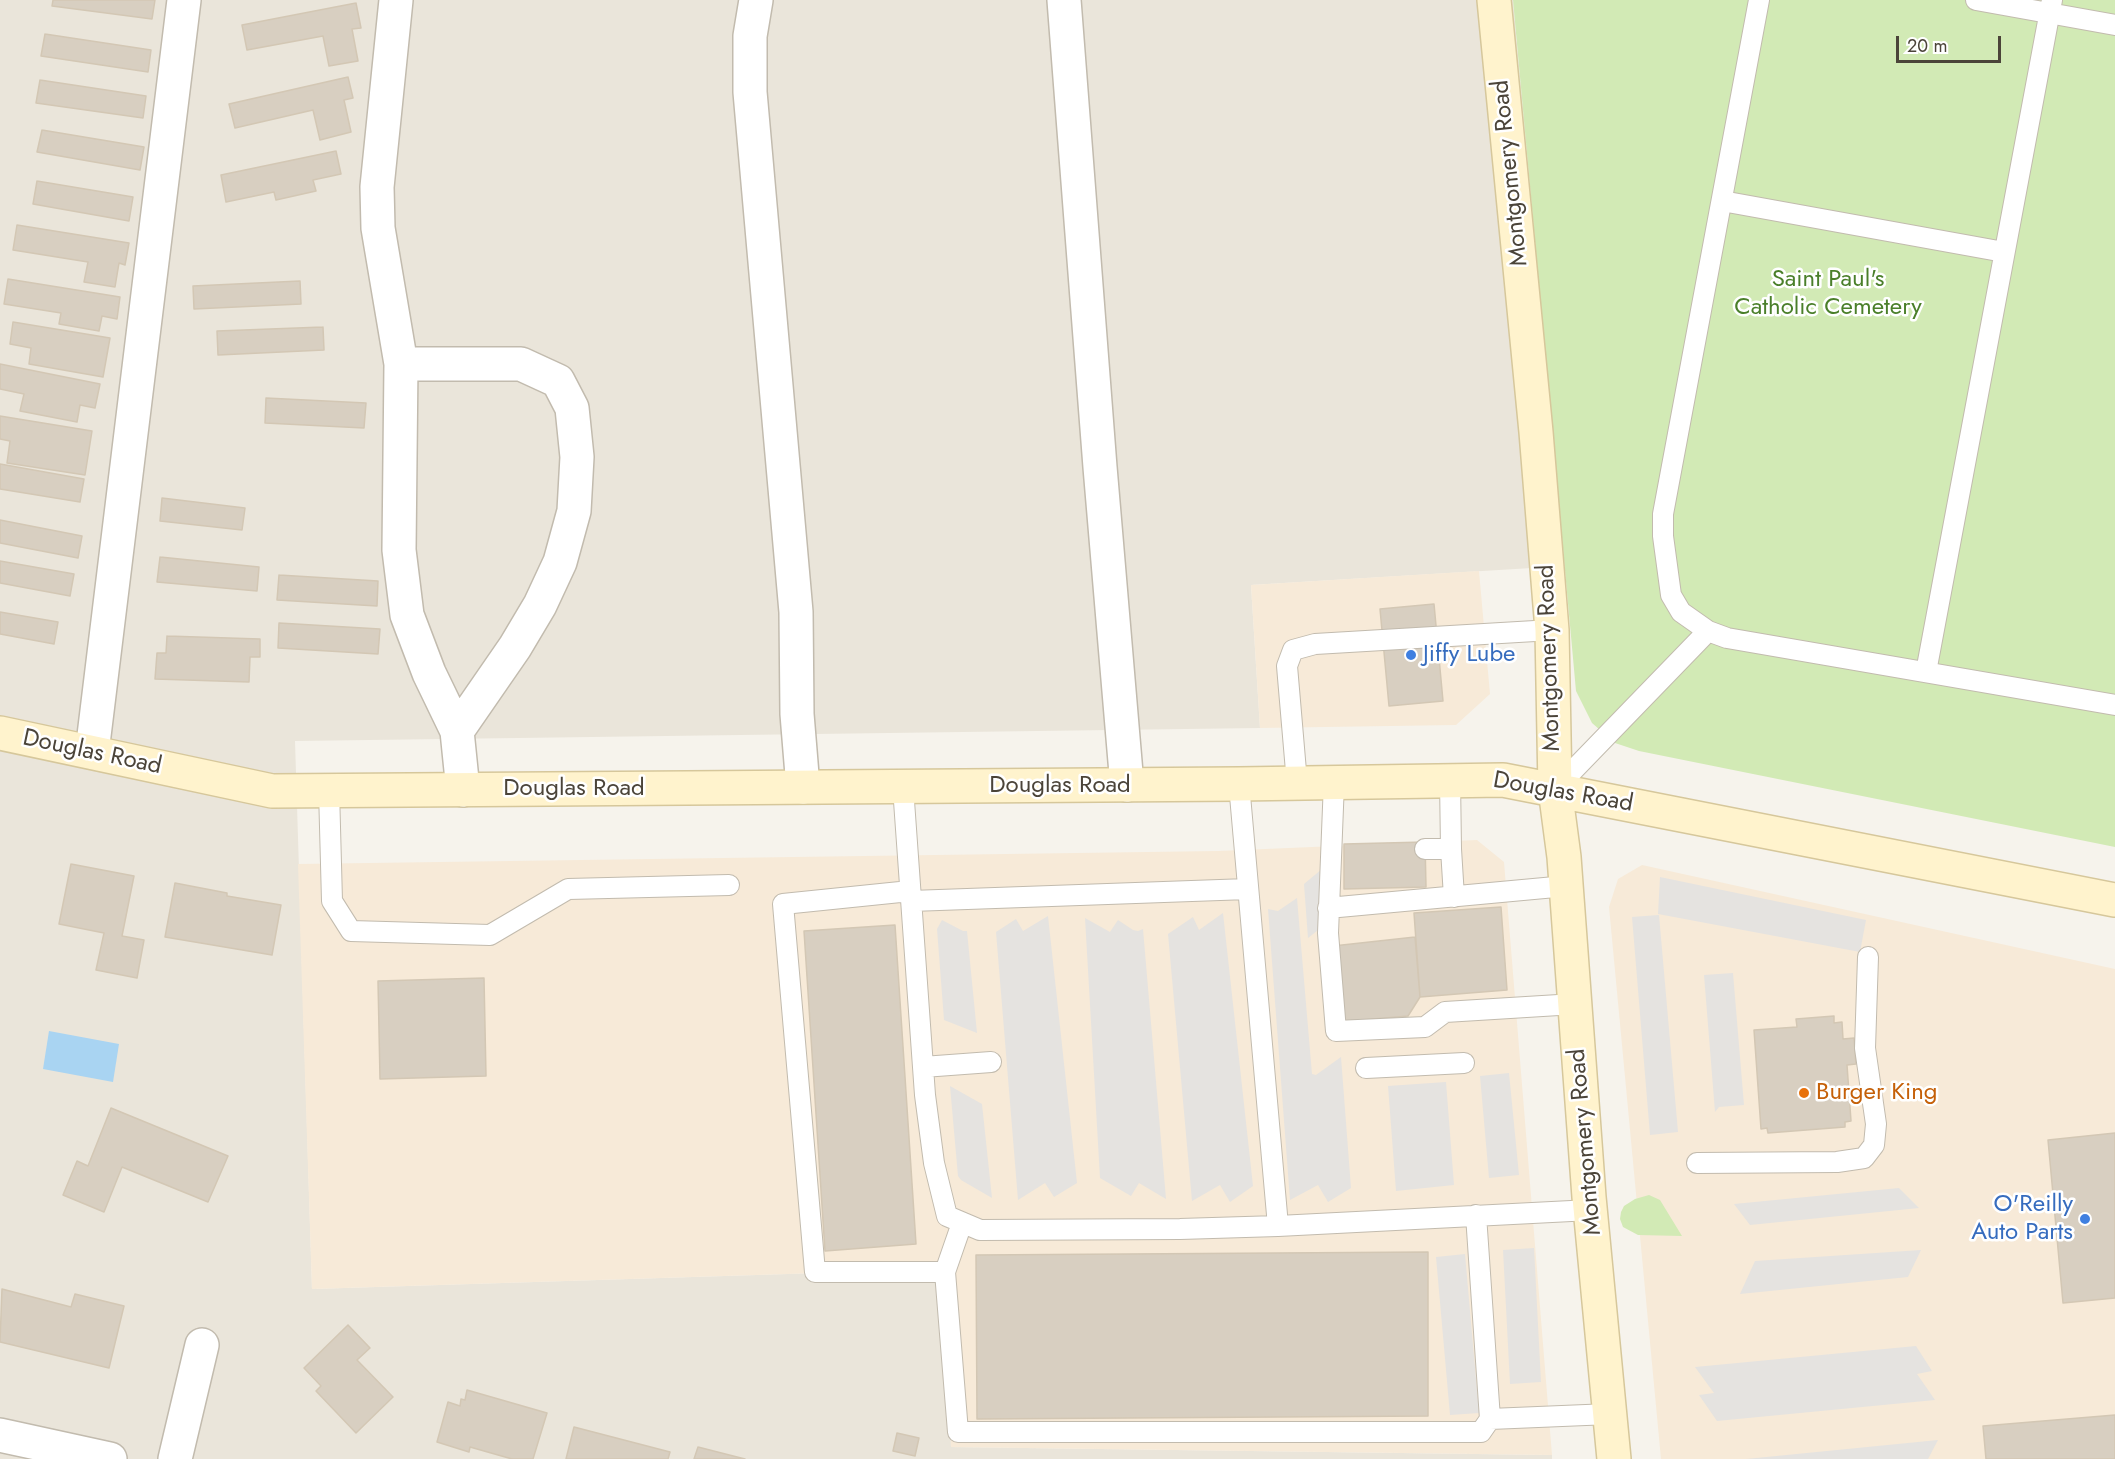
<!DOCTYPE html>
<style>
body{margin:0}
#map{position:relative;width:2115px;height:1459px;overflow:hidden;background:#f6f3ec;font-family:Jost,sans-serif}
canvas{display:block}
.scale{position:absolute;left:1896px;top:36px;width:105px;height:27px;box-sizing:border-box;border:3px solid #4b4439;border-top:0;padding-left:8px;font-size:18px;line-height:21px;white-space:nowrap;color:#4b4439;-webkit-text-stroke:4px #fff;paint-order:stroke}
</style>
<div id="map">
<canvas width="2115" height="1459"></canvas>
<div class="scale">20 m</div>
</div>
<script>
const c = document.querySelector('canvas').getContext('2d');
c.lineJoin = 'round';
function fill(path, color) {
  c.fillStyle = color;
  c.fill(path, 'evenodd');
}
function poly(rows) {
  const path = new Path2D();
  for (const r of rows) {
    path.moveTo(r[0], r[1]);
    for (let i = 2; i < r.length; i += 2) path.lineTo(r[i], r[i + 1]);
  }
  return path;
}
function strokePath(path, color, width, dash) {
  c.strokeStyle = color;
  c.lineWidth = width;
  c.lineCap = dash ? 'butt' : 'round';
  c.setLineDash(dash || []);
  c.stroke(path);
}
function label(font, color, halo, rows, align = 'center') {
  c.font = font + ' Jost,sans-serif';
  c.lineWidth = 5;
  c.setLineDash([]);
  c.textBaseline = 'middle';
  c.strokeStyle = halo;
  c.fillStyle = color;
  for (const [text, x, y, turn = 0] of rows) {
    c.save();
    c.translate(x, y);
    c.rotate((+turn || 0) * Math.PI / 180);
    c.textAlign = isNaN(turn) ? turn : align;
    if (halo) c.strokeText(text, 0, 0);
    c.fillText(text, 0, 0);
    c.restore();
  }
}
const residential = poly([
 [0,0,1513,0,1565,566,1251,585,1260,728,295,741,312,1289,946,1269,951,1447,1552,1455,1552,1459,0,1459]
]);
const commercial = poly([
 [1479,571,1490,694,1456,725,1260,728,1251,585],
 [1477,840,1504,862,1552,1455,951,1447,946,1269,312,1289,298,864,1218,851],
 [1642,865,2115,969,2115,1459,1661,1459,1609,907,1618,879]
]);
const green = poly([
 [1513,0,2115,0,2115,847,1639,751,1615,743,1592,723,1576,691],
 [1649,1195,1660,1200,1682,1236,1638,1235,1623,1227,1620,1219,1621,1212,1624,1206,1635,1199]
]);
const parking = poly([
 [1322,869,1327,923,1308,938,1304,884],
 [1660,877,1866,920,1860,952,1658,914],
 [1297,898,1312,1074,1316,1075,1341,1057,1351,1188,1328,1202,1318,1185,1290,1200,1268,909,1278,911],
 [1223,913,1253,1186,1230,1202,1220,1185,1192,1201,1168,934,1193,917,1199,930],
 [1659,915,1678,1132,1650,1135,1632,917],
 [1048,916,1077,1183,1054,1197,1045,1183,1018,1200,996,932,1016,919,1023,931],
 [1085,918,1110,932,1118,920,1133,930,1138,931,1143,929,1166,1199,1139,1183,1131,1196,1100,1178],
 [942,920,963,931,967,931,977,1033,944,1020,937,929],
 [1733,973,1744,1105,1719,1107,1715,1112,1704,975],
 [1509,1073,1519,1175,1489,1178,1480,1076],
 [1446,1082,1454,1185,1396,1191,1388,1086],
 [950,1086,982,1104,992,1198,961,1180,958,1176],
 [1899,1188,1919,1208,1750,1225,1734,1204],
 [1534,1248,1541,1382,1510,1384,1503,1250],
 [1921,1250,1908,1277,1740,1294,1755,1261],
 [1465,1254,1479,1413,1450,1415,1436,1257],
 [1916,1346,1932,1371,1917,1374,1935,1400,1717,1421,1699,1395,1714,1393,1695,1367],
 [1938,1440,1928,1459,1746,1459]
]);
const water = poly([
 [49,1031,119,1044,113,1082,43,1069]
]);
const building = poly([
 [53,0,155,0,152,19,52,6,53,0],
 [356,3,361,28,352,29,358,61,329,66,323,36,247,50,242,25,356,3],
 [45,34,151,50,148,72,41,56,45,34],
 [348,77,353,98,344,100,351,132,320,140,313,110,235,128,229,104,348,77],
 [40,80,146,96,143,118,36,103,40,80],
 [42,130,144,147,140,170,37,152,42,130],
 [336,151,341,174,313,180,316,191,276,200,274,192,226,202,221,175,336,151],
 [37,181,133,197,129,221,33,204,37,181],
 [17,225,129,243,125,265,119,263,115,287,84,282,88,262,13,250,17,225],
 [8,279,120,297,117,319,102,316,99,331,59,324,61,313,4,304,8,279],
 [300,281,301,304,194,309,193,286,300,281],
 [13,322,110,338,103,377,29,364,31,348,10,344,13,322],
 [323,327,324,350,218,355,217,331,323,327],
 [0,364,100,384,95,408,80,405,77,422,20,411,24,394,0,389,0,364],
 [266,398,366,403,364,428,265,423,266,398],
 [0,416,92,431,85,475,7,463,10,441,0,439,0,416],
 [0,464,84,479,80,502,0,489,0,464],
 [162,498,245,508,242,530,160,521,162,498],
 [0,520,82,536,78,558,0,543,0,520],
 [160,557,259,567,257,591,157,582,160,557],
 [0,561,74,574,70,596,0,583,0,561],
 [279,575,378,581,377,606,277,600,279,575],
 [1434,604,1443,701,1389,706,1380,609,1434,604],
 [0,612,58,622,54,644,0,634,0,612],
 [279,623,380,629,378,654,278,648,279,623],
 [167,636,260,639,260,657,250,657,249,682,155,679,157,653,166,653,167,636],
 [1425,842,1426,887,1344,889,1344,844,1425,842],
 [71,864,134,876,122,936,144,940,137,978,96,970,104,933,59,924,71,864],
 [175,883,227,893,227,896,281,905,272,955,165,937,175,883],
 [1501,907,1507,990,1420,997,1414,913,1501,907],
 [895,925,916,1244,825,1251,804,931,895,925],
 [1415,937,1420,997,1408,1016,1339,1022,1333,946,1415,937],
 [484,978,486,1076,380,1079,378,981,484,978],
 [1834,1016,1834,1023,1842,1022,1843,1039,1854,1038,1856,1064,1847,1065,1851,1121,1845,1122,1845,1127,1768,1133,1767,1128,1761,1129,1754,1030,1797,1027,1796,1019,1834,1016],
 [111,1108,228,1156,208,1202,122,1167,104,1212,63,1195,77,1161,88,1166,111,1108],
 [2115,1133,2115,1298,2063,1303,2048,1140,2115,1133],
 [1428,1252,1428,1416,977,1419,976,1255,1428,1252],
 [2,1289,71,1307,75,1294,124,1306,109,1368,0,1342,2,1289],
 [348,1325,370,1348,357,1360,393,1397,356,1433,316,1391,321,1386,304,1368,348,1325],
 [467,1390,547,1413,533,1459,512,1459,470,1447,469,1452,437,1442,448,1402,460,1406,461,1399,465,1400,467,1390],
 [2115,1415,2115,1459,1986,1459,1983,1426,2115,1415],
 [574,1427,670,1452,668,1459,566,1459,574,1427],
 [897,1433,919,1438,915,1456,893,1451,897,1433],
 [698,1447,745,1459,694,1459,698,1447]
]);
const lane = poly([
 [1759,0,1663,514,1663,536,1671,595,1681,612,1708,631,1727,638,2115,705],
 [1976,0,2115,25],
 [1722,201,2004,252],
 [1926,672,2052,0],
 [1450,780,1451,849],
 [1334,782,1328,933,1336,1031,1425,1027,1445,1012,1575,1004],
 [1297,783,1287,666,1293,650,1315,644,1552,630],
 [1239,784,1278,1226],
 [903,787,925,1095,934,1163,947,1216,980,1230,1180,1229,1278,1226,1591,1210],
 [1555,789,1708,631],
 [329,790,332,901,351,931,490,935,568,889,729,885],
 [1425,849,1451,849,1454,897],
 [910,891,783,904,815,1272,945,1272,962,1223],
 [911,901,1248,889],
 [1328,908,1566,886],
 [923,1067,991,1062],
 [1366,1068,1464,1063],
 [1697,1163,1837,1162,1864,1158,1874,1145,1876,1124,1865,1048,1868,957],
 [1476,1215,1490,1419,1610,1414],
 [945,1272,958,1432,1481,1432,1490,1419]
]);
const street = poly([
 [396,0,377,187,378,228,401,364,399,550,407,615,429,673,457,731,463,790],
 [756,0,750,36,750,92,796,612,797,714,803,787],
 [1064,0,1100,467,1127,785],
 [401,364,521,364,558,381,572,408,577,457,574,511,560,562,540,605,515,647,457,731],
 [92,752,184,0],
 [0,1435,110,1459],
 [175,1459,202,1345]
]);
const secondary = poly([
 [1494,0,1536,432,1552,630,1555,789,1564,857,1589,1197,1614,1459],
 [0,733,272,791,1239,784,1503,780,2115,900]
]);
const markers = [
 [1411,655,6,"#3f7fe0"],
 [1804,1093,6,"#e8710a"],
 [2085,1219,6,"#3f7fe0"]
];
const streetNames = [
 ["Montgomery Road",1511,173,-96],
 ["Montgomery Road",1550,658,-92],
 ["Douglas Road",92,753,12],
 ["Douglas Road",1060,786],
 ["Douglas Road",574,789],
 ["Douglas Road",1563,793,10],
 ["Montgomery Road",1586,1142,-95]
];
const parkNames = [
 ["Saint Paul's",1828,280],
 ["Catholic Cemetery",1828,308]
];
const shopNames = [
 ["Jiffy Lube",1423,655],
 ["O'Reilly",2073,1205,"right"],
 ["Auto Parts",2073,1233,"right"]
];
const foodNames = [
 ["Burger King",1816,1093]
];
fill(residential, '#eae5da');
fill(commercial, '#f7ead8');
fill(green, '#d2eab5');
fill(parking, '#e5e3e0');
fill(water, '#a9d4f2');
fill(building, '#d8cfc1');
strokePath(building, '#d3c7b4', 1.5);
strokePath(lane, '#c2bbae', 22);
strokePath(street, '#c2bbae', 36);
strokePath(secondary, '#d6c79b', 36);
strokePath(lane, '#fff', 20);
strokePath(street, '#fff', 33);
strokePath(secondary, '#fff3cd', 33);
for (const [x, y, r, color] of markers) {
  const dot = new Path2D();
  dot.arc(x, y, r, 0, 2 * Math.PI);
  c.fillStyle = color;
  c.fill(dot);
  strokePath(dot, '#fff', 2);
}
label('24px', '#4b4439', '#fff', streetNames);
label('24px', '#4a7f2a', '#fff', parkNames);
label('24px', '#366cbe', '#fff', shopNames, 'left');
label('24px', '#c56008', '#fff', foodNames, 'left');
</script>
